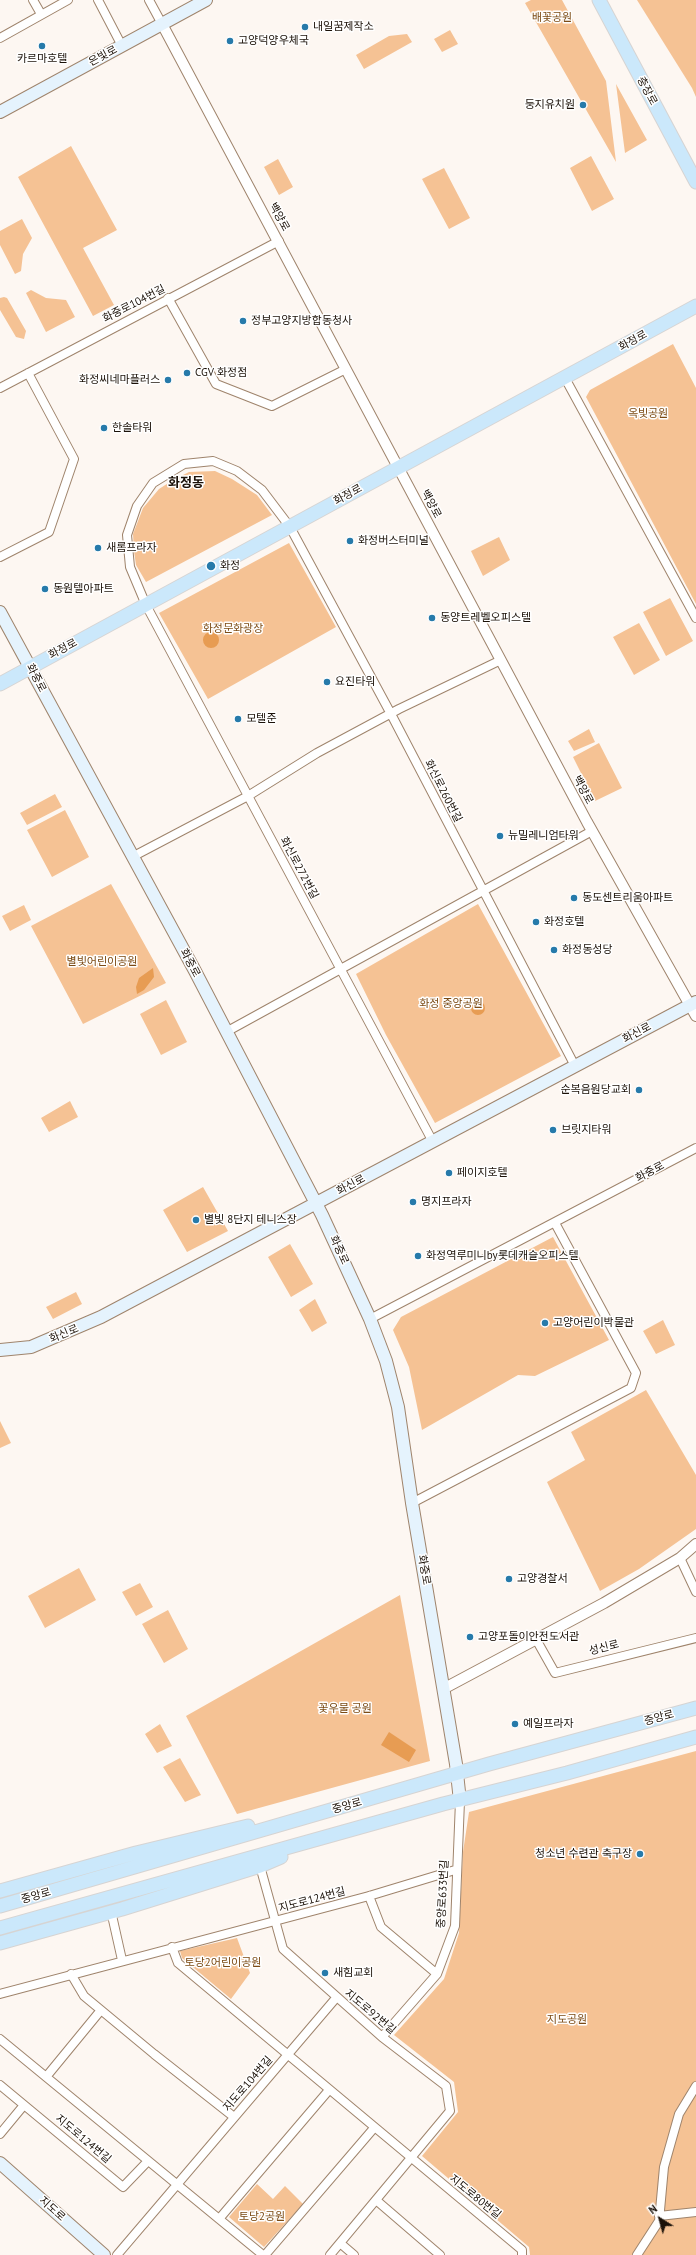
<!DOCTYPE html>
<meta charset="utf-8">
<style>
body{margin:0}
#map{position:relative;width:696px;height:2255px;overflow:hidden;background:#fdf7f2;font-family:"PT Sans",sans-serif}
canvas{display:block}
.north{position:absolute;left:640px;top:2199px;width:40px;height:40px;-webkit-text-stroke:3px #fff;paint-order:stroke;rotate:323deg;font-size:11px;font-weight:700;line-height:16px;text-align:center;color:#1b1108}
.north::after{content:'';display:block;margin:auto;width:14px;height:18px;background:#1b1108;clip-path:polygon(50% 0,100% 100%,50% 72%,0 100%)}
</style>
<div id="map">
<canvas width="696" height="2255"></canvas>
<div class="north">N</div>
</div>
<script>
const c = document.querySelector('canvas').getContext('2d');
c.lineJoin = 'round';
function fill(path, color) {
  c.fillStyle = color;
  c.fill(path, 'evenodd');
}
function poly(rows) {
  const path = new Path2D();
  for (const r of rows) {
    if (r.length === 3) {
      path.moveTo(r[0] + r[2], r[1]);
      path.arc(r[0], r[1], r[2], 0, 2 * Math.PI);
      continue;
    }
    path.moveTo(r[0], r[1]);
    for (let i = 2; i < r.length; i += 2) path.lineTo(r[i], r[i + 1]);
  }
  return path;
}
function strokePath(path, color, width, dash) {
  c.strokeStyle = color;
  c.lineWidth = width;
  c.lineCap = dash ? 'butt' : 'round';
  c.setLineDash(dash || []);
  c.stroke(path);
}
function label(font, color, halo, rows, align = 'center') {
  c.font = font + ' "PT Sans","Noto Sans KR",sans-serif';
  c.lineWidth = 3;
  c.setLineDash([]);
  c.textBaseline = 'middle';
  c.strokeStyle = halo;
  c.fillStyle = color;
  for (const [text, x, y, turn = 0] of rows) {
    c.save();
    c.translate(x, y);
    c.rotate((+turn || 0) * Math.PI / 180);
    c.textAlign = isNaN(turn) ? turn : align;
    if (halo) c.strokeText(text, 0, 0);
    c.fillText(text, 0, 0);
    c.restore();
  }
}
const green = poly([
 [531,0,562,0,606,81,616,162,525,3],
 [637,0,696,0,696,97,692,88],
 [450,30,458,44,442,52,434,39],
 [407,34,412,42,364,69,356,55,389,36],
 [616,84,647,140,625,153],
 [71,146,117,230,83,248,114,305,93,316,18,177],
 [591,156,614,199,592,211,570,168],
 [278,159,293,187,279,195,264,167],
 [444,168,470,218,449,229,422,179],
 [22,219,32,238,23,254,21,271,15,274,0,245,0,231],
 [31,290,46,298,66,300,75,317,46,332,26,293],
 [4,297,7,298,26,331,24,339,16,337,0,310,0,298],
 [673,344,696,388,696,604,586,397,590,390],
 [215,471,232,479,257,495,272,515,146,582,136,565,134,551,133,534,143,508,159,489,173,480,189,472],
 [499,537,510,560,483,576,471,551],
 [289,543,336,627,208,699,159,613],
 [670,598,693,641,666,656,643,612],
 [639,623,660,660,634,675,613,637],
 [589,729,595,742,574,751,568,741],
 [599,743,622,788,595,801,573,757],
 [55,794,62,807,27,825,20,813],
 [65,810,89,857,52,877,27,830],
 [111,884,166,983,83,1024,31,926],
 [478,904,561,1056,435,1123,386,1035,356,974],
 [24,905,31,920,10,931,2,916],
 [166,1000,187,1042,161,1055,140,1014],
 [70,1101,78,1117,49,1132,41,1118],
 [203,1187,228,1231,187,1252,163,1210],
 [553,1237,609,1340,535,1376,518,1375,422,1430,409,1367,393,1330,401,1317],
 [290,1244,313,1284,291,1297,268,1257],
 [76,1292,82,1304,53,1319,46,1307],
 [315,1299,327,1323,312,1332,299,1310],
 [663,1320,675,1345,656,1354,643,1331],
 [646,1390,696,1475,696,1529,639,1569,600,1591,547,1482,585,1460,571,1432],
 [0,1421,11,1443,0,1448],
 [79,1568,96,1600,45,1628,28,1596],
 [140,1583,153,1607,136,1616,122,1592],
 [400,1595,430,1761,237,1814,186,1716],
 [168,1610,188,1649,164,1663,142,1624],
 [160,1724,172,1746,157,1753,145,1734],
 [696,1751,696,2255,530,2255,529,2247,422,2156,458,2112,454,2082,394,2035,444,1979,459,1933,463,1852,469,1812],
 [180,1758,201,1795,185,1802,163,1767],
 [237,1938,250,1973,231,1999,182,1958,180,1951],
 [257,2184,273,2199,285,2186,303,2204,264,2247,229,2217]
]);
const water = poly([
 [211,640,8],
 [153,968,154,977,144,990,137,994,136,987,139,978],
 [478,1008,7],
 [389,1732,416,1750,409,1762,381,1745]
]);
const minor = poly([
 [33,0,41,14],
 [98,0,122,46],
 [149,0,162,24],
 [0,38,68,0],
 [168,298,216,384,272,406,346,369],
 [565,378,696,618],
 [0,388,279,241],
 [0,557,49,532,74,459,28,373],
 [132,857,248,796,317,753,399,709,501,660],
 [226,1032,592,831],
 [433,1142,146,605,130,567,127,535,137,506,153,483,184,464,213,461,237,471,262,490,290,527,391,714,575,1066],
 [370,1319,696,1148],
 [412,1503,631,1388,636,1373,555,1223],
 [680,1558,696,1592],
 [537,1641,555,1673,696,1638],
 [260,1866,283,1949,382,2037,446,2086,450,2111,330,2255],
 [369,1896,381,1927,437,1974],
 [111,1911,122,1960],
 [172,1947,178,1963,522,2250,522,2255],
 [71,1974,84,1996,154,2054,234,2117],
 [0,1994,369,1896,455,1870],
 [382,2037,437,1974,455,1926,460,1801],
 [0,2039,263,2255],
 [46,2077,101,2010],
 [0,2085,123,2187,148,2161],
 [0,2134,24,2105],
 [376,2200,440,2255],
 [659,2216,696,2212],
 [219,2219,329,2090],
 [340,2243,354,2255],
 [117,2255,336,1998],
 [265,2255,374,2128],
 [637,2255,659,2221,664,2167,679,2114,696,2086]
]);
const tertiary = poly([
 [162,24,587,822,696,1016],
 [443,1689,604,1603,680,1558,696,1544]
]);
const secondary = poly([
 [0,112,206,0],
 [0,612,195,971,322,1215,370,1319,386,1361,398,1407,412,1503,456,1764,460,1801],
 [0,1350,31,1347,101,1317,696,1002],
 [0,2163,104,2255]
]);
const primary = poly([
 [599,0,696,182],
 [0,684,696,306],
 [0,1891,136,1853,248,1826],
 [0,1906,489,1764,696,1708],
 [0,1928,443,1804,567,1773,696,1737],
 [0,1943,122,1909,260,1866,281,1857]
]);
const markers = [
 [305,27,4,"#267aaa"],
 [230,41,4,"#267aaa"],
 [42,46,4,"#267aaa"],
 [583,105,4,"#267aaa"],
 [243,321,4,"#267aaa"],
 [187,373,4,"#267aaa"],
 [168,380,4,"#267aaa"],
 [104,428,4,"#267aaa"],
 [350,541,4,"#267aaa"],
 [98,548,4,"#267aaa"],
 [211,566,5,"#267aaa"],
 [45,589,4,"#267aaa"],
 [432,618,4,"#267aaa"],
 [327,682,4,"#267aaa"],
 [238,719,4,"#267aaa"],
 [500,836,4,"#267aaa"],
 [574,898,4,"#267aaa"],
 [536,922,4,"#267aaa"],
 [554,950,4,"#267aaa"],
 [639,1090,4,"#267aaa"],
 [553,1130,4,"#267aaa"],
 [449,1173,4,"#267aaa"],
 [413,1202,4,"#267aaa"],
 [196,1220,4,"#267aaa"],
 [418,1256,4,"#267aaa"],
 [545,1323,4,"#267aaa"],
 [509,1579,4,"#267aaa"],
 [470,1637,4,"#267aaa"],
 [515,1724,4,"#267aaa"],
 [640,1854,4,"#267aaa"],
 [325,1973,4,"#267aaa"]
];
const parkNames = [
 ["배꽃공원",552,18],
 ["옥빛공원",648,414],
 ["화정문화광장",233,629],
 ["별빛어린이공원",102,962],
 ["화정 중앙공원",451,1004],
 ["꽃우물 공원",345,1709],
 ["토당2어린이공원",223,1963],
 ["지도공원",567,2020],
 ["토당2공원",262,2217]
];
const poiNames = [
 ["내일꿈제작소",313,27],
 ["고양덕양우체국",238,41],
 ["카르마호텔",42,59,"center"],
 ["둥지유치원",575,105,"right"],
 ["정부고양지방합동청사",251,321],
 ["CGV 화정점",195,373],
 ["화정씨네마플러스",160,380,"right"],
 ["한솔타워",112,428],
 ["화정버스터미널",358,541],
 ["새롬프라자",106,548],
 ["화정",220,566],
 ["동원텔아파트",53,589],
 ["동양트레벨오피스텔",440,618],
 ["요진타워",335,682],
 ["모텔준",246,719],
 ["뉴밀레니엄타워",508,836],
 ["동도센트리움아파트",582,898],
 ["화정호텔",544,922],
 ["화정동성당",562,950],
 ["순복음원당교회",631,1090,"right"],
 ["브릿지타워",561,1130],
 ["페이지호텔",457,1173],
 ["명지프라자",421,1202],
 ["별빛 8단지 테니스장",204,1220],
 ["화정역루미니by롯데캐슬오피스텔",426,1256],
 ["고양어린이박물관",553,1323],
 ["고양경찰서",517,1579],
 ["고양포돌이안전도서관",478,1637],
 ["예일프라자",523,1724],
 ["청소년 수련관 축구장",632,1854,"right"],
 ["새힘교회",333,1973]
];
const streetNames = [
 ["은빛로",103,56,-28],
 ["충장로",647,91,62],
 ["백양로",279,217,61],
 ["화중로104번길",134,304,-27],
 ["화정로",633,341,-29],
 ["화정로",348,495,-29],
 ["백양로",431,504,62],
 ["화정로",63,649,-28],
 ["화중로",36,678,63],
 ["백양로",583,790,62],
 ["화신로260번길",443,791,63],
 ["화신로272번길",299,868,62],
 ["화중로",190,963,62],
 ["화신로",637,1033,-28],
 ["화중로",650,1172,-28],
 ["화신로",351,1185,-28],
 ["화중로",339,1250,65],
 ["화신로",64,1334,-23],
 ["화중로",424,1570,80],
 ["성신로",604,1648,-14],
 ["중앙로",659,1718,-15],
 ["중앙로",347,1806,-16],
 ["중앙로633번길",443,1894,-87],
 ["중앙로",36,1896,-16],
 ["지도로124번길",312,1900,-15],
 ["지도로92번길",370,2012,40],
 ["지도로104번길",248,2084,-49],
 ["지도로124번길",83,2139,40],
 ["지도로80번길",475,2197,39],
 ["지도로",52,2209,42]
];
const quarterNames = [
 ["화정동",186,483]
];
fill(green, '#f5c294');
fill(water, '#e79c53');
strokePath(minor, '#9f846c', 10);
strokePath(tertiary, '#9f846c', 12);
strokePath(secondary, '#9f846c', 14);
strokePath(primary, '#d6d4d3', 15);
strokePath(minor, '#fff', 8);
strokePath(tertiary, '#fff', 10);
strokePath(secondary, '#e5f3fd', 12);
strokePath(primary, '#cbe8fb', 13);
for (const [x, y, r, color] of markers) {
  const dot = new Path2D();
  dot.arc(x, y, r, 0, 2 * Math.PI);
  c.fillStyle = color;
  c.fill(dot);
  strokePath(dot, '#fff', 1.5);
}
label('11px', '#7c4b14', '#fff', parkNames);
label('11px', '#1b1108', '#fff', poiNames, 'left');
label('11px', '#1b1108', '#fff', streetNames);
label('bold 13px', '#1b1108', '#fff', quarterNames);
</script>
